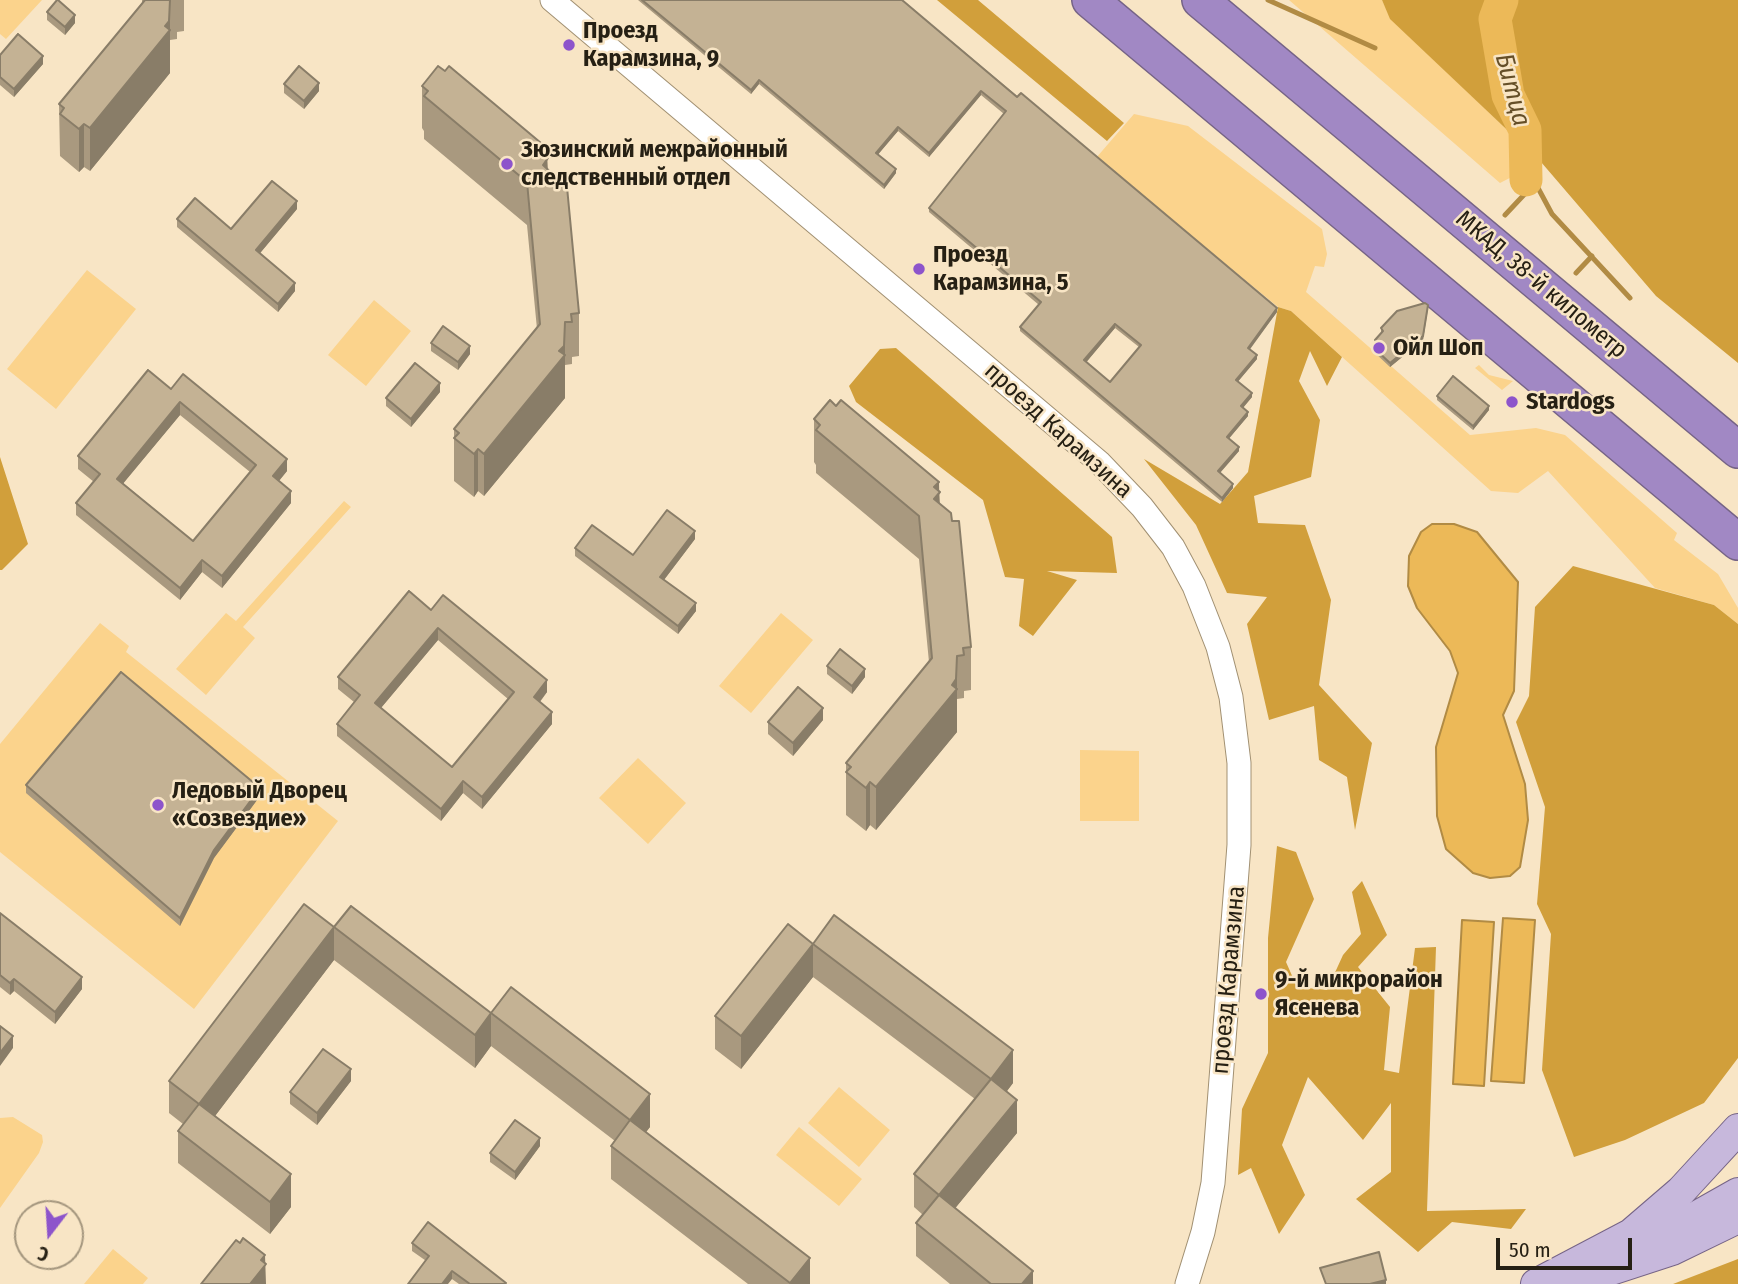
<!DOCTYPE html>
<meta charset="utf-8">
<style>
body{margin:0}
#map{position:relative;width:1738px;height:1284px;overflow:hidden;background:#f8e5c5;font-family:"Fira Sans Condensed",sans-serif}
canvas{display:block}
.north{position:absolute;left:14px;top:1200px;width:70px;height:70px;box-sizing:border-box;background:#f8e5c5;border:2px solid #a4967e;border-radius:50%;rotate:197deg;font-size:19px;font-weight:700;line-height:28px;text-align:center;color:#262014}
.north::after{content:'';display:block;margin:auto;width:24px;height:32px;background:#8d54cb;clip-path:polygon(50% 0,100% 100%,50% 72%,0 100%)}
.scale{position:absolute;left:1496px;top:1238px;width:136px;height:32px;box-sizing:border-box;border:4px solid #262014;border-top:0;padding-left:9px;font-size:21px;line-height:24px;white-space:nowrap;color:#262014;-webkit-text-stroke:5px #f8e5c5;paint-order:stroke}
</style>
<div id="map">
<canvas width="1738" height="1284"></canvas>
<div class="north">С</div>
<div class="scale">50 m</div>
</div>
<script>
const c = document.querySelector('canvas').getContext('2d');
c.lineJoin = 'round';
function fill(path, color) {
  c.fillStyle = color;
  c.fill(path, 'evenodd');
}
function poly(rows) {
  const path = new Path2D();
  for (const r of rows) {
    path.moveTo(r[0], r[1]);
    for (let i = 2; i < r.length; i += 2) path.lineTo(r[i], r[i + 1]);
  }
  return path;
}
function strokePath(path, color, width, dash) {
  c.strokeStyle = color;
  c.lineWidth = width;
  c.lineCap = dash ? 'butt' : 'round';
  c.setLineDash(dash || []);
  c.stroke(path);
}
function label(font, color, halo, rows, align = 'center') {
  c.font = font + ' "Fira Sans Condensed",sans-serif';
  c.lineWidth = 5;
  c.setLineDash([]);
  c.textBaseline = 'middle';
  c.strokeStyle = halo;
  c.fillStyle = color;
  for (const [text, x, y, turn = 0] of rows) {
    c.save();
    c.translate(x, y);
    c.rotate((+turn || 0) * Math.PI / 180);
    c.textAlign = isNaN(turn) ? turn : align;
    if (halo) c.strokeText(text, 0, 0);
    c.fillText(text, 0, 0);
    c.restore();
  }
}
const green = poly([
 [0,0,42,0,6,39,0,34],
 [1289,0,1382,0,1391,19,1541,162,1500,183],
 [1134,114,1188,126,1322,229,1327,254,1324,267,1315,266,1306,292,1470,435,1536,428,1565,435,1677,533,1674,540,1718,574,1738,608,1738,624,1714,605,1655,588,1548,471,1518,493,1491,491,1291,311,1278,307,1096,158],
 [87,270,136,309,56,409,7,369],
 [374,300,411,331,366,386,328,355],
 [1479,365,1489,375,1513,381,1502,390,1475,368],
 [344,501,351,507,243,627,255,638,206,695,176,669,226,613,236,621],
 [781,613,813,640,751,713,719,686],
 [100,623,129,646,126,652,338,821,194,1009,0,852,0,744],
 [1080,750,1139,751,1139,821,1080,821],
 [638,758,686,803,648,844,599,798],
 [839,1087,890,1130,859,1167,808,1123],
 [13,1117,42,1135,43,1142,39,1153,0,1208,0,1118],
 [799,1127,862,1179,839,1206,776,1155],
 [113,1249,148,1278,143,1284,84,1284]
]);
const forest = poly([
 [937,0,978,0,1124,123,1107,141],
 [1382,0,1738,0,1738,363,1656,296,1541,162,1390,19],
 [1278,307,1291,311,1342,357,1327,386,1310,351,1299,381,1320,420,1311,477,1254,496,1258,523,1305,525,1331,600,1319,685,1372,743,1355,830,1347,777,1319,760,1314,706,1269,720,1247,624,1267,597,1227,593,1196,525,1144,459,1220,504,1248,472],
 [896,348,1112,537,1117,573,1047,571,1077,580,1033,636,1019,626,1024,579,1005,577,983,500,856,402,849,386,880,349],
 [0,457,28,544,2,570,0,570],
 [1573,566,1714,605,1738,624,1738,1058,1704,1103,1625,1140,1574,1157,1542,1070,1551,934,1537,904,1545,807,1516,722,1529,696,1535,607],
 [1277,846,1296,852,1314,899,1286,962,1297,987,1327,990,1343,955,1361,934,1352,892,1362,881,1387,935,1358,967,1390,1007,1384,1070,1399,1073,1415,948,1436,947,1427,1211,1526,1209,1511,1229,1452,1222,1418,1252,1356,1199,1391,1172,1391,1103,1363,1140,1308,1077,1282,1145,1305,1195,1279,1234,1251,1168,1238,1175,1242,1109,1268,1053,1268,938],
 [1738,1259,1738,1284,1673,1284]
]);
const water = poly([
 [1432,524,1454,524,1477,532,1518,582,1514,691,1503,715,1525,784,1528,820,1520,867,1510,876,1490,878,1473,873,1446,849,1437,816,1436,747,1458,673,1450,651,1417,608,1408,586,1409,556,1421,532,1432,524],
 [1503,918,1535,920,1524,1083,1491,1081,1503,918],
 [1462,920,1494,922,1484,1086,1453,1084,1462,920]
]);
const stream = poly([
 [1268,0,1375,48],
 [1523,160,1552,214,1630,298],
 [1505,215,1536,182],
 [1576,273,1592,256]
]);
const river = poly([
 [1502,0,1495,19,1508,95,1525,130,1526,180]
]);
const minor = poly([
 [552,0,1099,462,1142,507,1173,547,1194,586,1218,647,1231,697,1239,763,1239,845,1213,1183,1203,1232,1187,1284]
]);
const major = poly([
 [1626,1251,1660,1237,1738,1193],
 [1536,1284,1631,1234,1681,1191,1738,1129],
 [1568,1284,1672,1250,1738,1218]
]);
const highway = poly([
 [1090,0,1738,542],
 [1200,0,1738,450]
]);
const wall = poly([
 [142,0,184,0,184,31,177,32,177,39,170,40,170,73,90,171,84,167,79,172,60,156,59,104,142,3],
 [638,0,902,0,1277,312,1249,349,1257,359,1238,381,1252,397,1243,408,1248,416,1229,438,1239,451,1220,473,1233,488,1222,502,1020,331,1020,327,1039,305,929,212,929,208,1004,114,981,95,929,157,898,131,878,154,896,173,884,189,759,84,751,94],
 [1115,328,1139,347,1110,382,1086,362],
 [47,12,75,23,65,35,47,20],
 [0,55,43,64,14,97,0,85],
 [284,84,319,91,304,109,284,93],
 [422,86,547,157,548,170,579,313,579,356,572,357,572,364,565,365,565,398,484,496,478,491,474,497,454,481,454,429,537,329,527,225,424,139,424,131,422,128],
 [297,209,260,253,295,291,278,312,177,227,177,219,231,229],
 [1428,309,1423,340,1390,367,1374,352,1374,348,1376,346,1375,344,1375,340,1381,333,1381,328],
 [431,343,470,354,458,370,431,351],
 [171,389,287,471,279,481,291,503,222,588,202,572,180,600,76,515,76,503,94,482,78,469,78,456],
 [180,415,250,472,193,541,123,483],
 [440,392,411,427,386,406,386,398],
 [1437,396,1489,410,1473,430,1437,400],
 [814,419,939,491,940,504,971,647,971,690,964,691,964,698,957,699,957,732,876,830,870,825,866,831,846,815,846,763,929,662,919,559,816,473,816,465,814,462],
 [695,539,664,580,696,611,678,634,575,556,575,548,633,555],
 [431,610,547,692,540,702,552,724,482,809,463,793,441,821,337,736,337,724,354,702,338,689,338,677],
 [438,640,508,699,452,767,381,708],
 [827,666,865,677,852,694,827,674],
 [823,720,793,756,768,734,768,722],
 [26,785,260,796,214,858,180,926,26,793],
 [0,913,82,989,55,1024,14,991,10,995,0,987],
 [334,927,491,1013,650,1127,646,1132,810,1284,748,1284,611,1179,611,1146,615,1141,491,1046,475,1068,334,960,215,1116,291,1207,270,1234,178,1163,178,1131,183,1124,169,1113,169,1081],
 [813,944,1013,1083,1007,1091,1017,1133,955,1208,1033,1284,950,1284,916,1256,916,1223,923,1215,914,1207,914,1174,975,1099,813,977,741,1069,715,1049,715,1016],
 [351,1081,317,1125,290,1104,290,1092],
 [540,1146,515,1180,490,1162,490,1153],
 [412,1243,506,1284,459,1284,412,1251]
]);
const shadedWall = poly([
 [170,0,170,73,90,171,90,128,165,26],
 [75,15,75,23,65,35,65,27],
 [43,56,43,64,14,97,14,89],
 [759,80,759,84,751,94,751,90],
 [319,83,319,91,304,109,304,101],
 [981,91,981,95,929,157,929,153],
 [84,124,84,167,79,172,79,129],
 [898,127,898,131,876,157,876,153],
 [547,148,548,201,543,207,542,154],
 [896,169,896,173,884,189,884,185],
 [297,201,297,209,256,258,256,250],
 [295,283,295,291,278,312,278,304],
 [1428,305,1423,340,1390,367,1390,363],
 [1277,308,1277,312,1248,352,1248,348],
 [565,322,565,398,484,496,484,454,559,351],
 [1115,324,1115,328,1084,365,1084,360],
 [470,346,470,354,458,370,458,362],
 [1257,355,1257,359,1236,384,1236,380],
 [440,383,440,392,411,427,411,419],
 [1252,393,1252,397,1241,410,1241,406],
 [180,402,180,415,117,491,117,479],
 [1489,406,1489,410,1473,430,1473,426],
 [1248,412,1248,416,1227,441,1227,437],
 [1239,447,1239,451,1218,475,1218,471],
 [478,449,478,491,474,497,474,454],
 [287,459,287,471,273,488,273,476],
 [939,482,940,535,934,542,934,487],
 [1233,484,1233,488,1222,502,1222,498],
 [291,491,291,503,222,588,222,576],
 [695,531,695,539,660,585,660,577],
 [202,560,202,572,180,600,180,588],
 [696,603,696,611,678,634,678,626],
 [438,628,438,640,375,715,375,703],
 [957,656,957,732,876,830,876,787,952,685],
 [865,669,865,677,852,694,852,686],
 [547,680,547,692,534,709,534,697],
 [823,708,823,720,793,756,793,743],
 [552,712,552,724,482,809,482,797],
 [463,781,463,793,441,821,441,809],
 [870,782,870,825,866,831,866,788],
 [260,788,260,796,214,858,180,926,180,918,214,850],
 [334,927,334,960,199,1137,199,1104],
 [813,944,813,977,741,1069,741,1036],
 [82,977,82,989,55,1024,55,1012],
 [14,979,14,991,10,995,10,983],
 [491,1013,491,1046,475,1068,475,1035],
 [13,1036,13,1048,0,1066,0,1053],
 [1013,1050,1013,1083,991,1112,991,1079],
 [351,1069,351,1081,317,1125,317,1113],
 [650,1094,650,1127,630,1153,630,1120],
 [1017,1100,1017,1133,939,1228,939,1195],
 [540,1138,540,1146,515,1180,515,1172],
 [291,1174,291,1207,270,1234,270,1202],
 [265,1255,266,1284,250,1284,261,1260],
 [810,1258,810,1284,790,1284],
 [452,1271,452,1279,448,1284,442,1284],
 [1033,1271,1033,1284,1022,1284],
 [1386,1280,1386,1284,1370,1284]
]);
const building = poly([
 [57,0,58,0,75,15,65,27,47,12,57,0],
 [145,0,170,0,169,21,165,26,170,30,90,128,84,124,79,129,60,114,64,108,59,104,145,0],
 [642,0,902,0,1017,97,1021,93,1277,308,1248,348,1257,355,1236,380,1252,393,1241,406,1248,412,1227,437,1239,447,1218,471,1233,484,1222,498,1020,327,1041,302,929,208,1006,111,981,91,929,153,898,127,876,153,896,169,884,185,759,80,751,90,642,0],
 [1115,324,1141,345,1110,382,1084,360,1115,324],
 [18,34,43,56,14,89,0,77,0,55,18,34],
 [299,66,319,83,304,101,284,84,299,66],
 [438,66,445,71,449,66,547,148,542,154,548,158,543,165,559,180,560,187,567,187,579,313,571,314,572,322,565,322,564,346,559,351,565,355,484,454,478,449,474,454,454,438,459,433,454,429,540,324,527,182,424,96,428,91,422,86,438,66],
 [272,181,297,201,256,250,295,283,278,304,177,219,195,198,231,229,272,181],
 [1425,303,1428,305,1423,336,1390,363,1374,348,1378,344,1375,340,1383,331,1381,328,1397,311,1425,303],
 [443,326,470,346,458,362,431,343,443,326],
 [415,363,440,383,411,419,386,398,415,363],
 [148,370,171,389,183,374,287,459,273,476,291,491,222,576,202,560,180,588,76,503,100,474,78,456,148,370],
 [180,402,256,465,193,541,117,479,180,402],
 [1453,376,1489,406,1473,426,1437,396,1453,376],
 [830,400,836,406,841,400,939,482,934,487,940,492,934,499,951,513,952,521,959,521,971,647,963,648,964,655,957,656,956,679,952,685,957,689,876,787,870,782,866,788,846,772,851,767,846,763,932,658,919,516,816,430,820,425,814,419,830,400],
 [667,510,695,531,660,577,696,603,678,626,575,548,592,525,633,555,667,510],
 [409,591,431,610,443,595,547,680,534,697,552,712,482,797,463,781,441,809,337,724,360,695,338,677,409,591],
 [438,628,514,692,452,767,375,703,438,628],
 [840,649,865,669,852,686,827,666,840,649],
 [121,672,260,788,214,850,180,918,26,785,121,672],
 [798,687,823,708,793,743,768,722,798,687],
 [304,904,334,927,199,1104,169,1081,304,904],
 [351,906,491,1013,475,1035,334,927,351,906],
 [0,913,82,977,55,1012,14,979,10,983,0,975,0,913],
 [834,915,1013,1050,991,1079,813,944,834,915],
 [788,924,813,944,741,1036,715,1016,788,924],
 [511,987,650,1094,630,1120,491,1013,511,987],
 [0,1026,13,1036,0,1053,0,1026],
 [323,1049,351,1069,317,1113,290,1092,323,1049],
 [991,1079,1017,1100,939,1195,914,1174,991,1079],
 [199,1104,291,1174,270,1202,178,1131,199,1104],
 [515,1120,540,1138,515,1172,490,1153,515,1120],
 [630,1120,810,1258,790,1283,611,1146,630,1120],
 [939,1195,1033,1271,1022,1284,991,1284,916,1223,939,1195],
 [428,1222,506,1283,505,1284,470,1284,452,1271,442,1284,408,1284,429,1256,412,1243,428,1222],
 [243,1238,265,1255,261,1260,266,1264,250,1284,201,1284,236,1240,240,1243,243,1238],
 [1379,1252,1386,1280,1370,1284,1326,1284,1320,1268,1379,1252]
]);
const markers = [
 [569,45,7,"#8d54cb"],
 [507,164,7,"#8d54cb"],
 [919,269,7,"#8d54cb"],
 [1379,348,7,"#8d54cb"],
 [1512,402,7,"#8d54cb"],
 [158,805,7,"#8d54cb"],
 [1261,994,7,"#8d54cb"]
];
const poiNames = [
 ["Проезд",583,31],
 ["Карамзина, 9",583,59],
 ["Зюзинский межрайонный",521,150],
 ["следственный отдел",521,178],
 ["Проезд",933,255],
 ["Карамзина, 5",933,283],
 ["Ойл Шоп",1393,348],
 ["Stardogs",1526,402],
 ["Ледовый Дворец",172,791],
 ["«Созвездие»",172,819],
 ["9-й микрорайон",1275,980],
 ["Ясенева",1275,1008]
];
const streetNames = [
 ["МКАД, 38-й километр",1541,285,40],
 ["проезд Карамзина",1058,431,42],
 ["проезд Карамзина",1229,980,-85]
];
const waterNames = [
 ["Битца",1512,90,75]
];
fill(green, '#fbd38c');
fill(forest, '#d19f3b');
fill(water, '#ecb958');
strokePath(water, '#b18b44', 2);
strokePath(stream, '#b18b44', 5);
strokePath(river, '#ecb958', 33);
strokePath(minor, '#a19072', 25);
strokePath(major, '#766486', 32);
strokePath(highway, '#766486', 38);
strokePath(minor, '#fff', 23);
strokePath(major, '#c7b8dc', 30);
strokePath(highway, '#a188c4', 35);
fill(wall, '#a9997f');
fill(shadedWall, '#897d68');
fill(building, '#c4b294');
strokePath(building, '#897d68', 2);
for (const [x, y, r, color] of markers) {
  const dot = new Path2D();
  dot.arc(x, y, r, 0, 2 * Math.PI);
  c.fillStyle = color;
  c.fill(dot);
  strokePath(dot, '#f8e5c5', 2.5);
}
label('bold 24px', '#262014', '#f8e5c5', poiNames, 'left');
label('24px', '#262014', '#f8e5c5', streetNames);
label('italic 26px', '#654f28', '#f8e5c5', waterNames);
</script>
